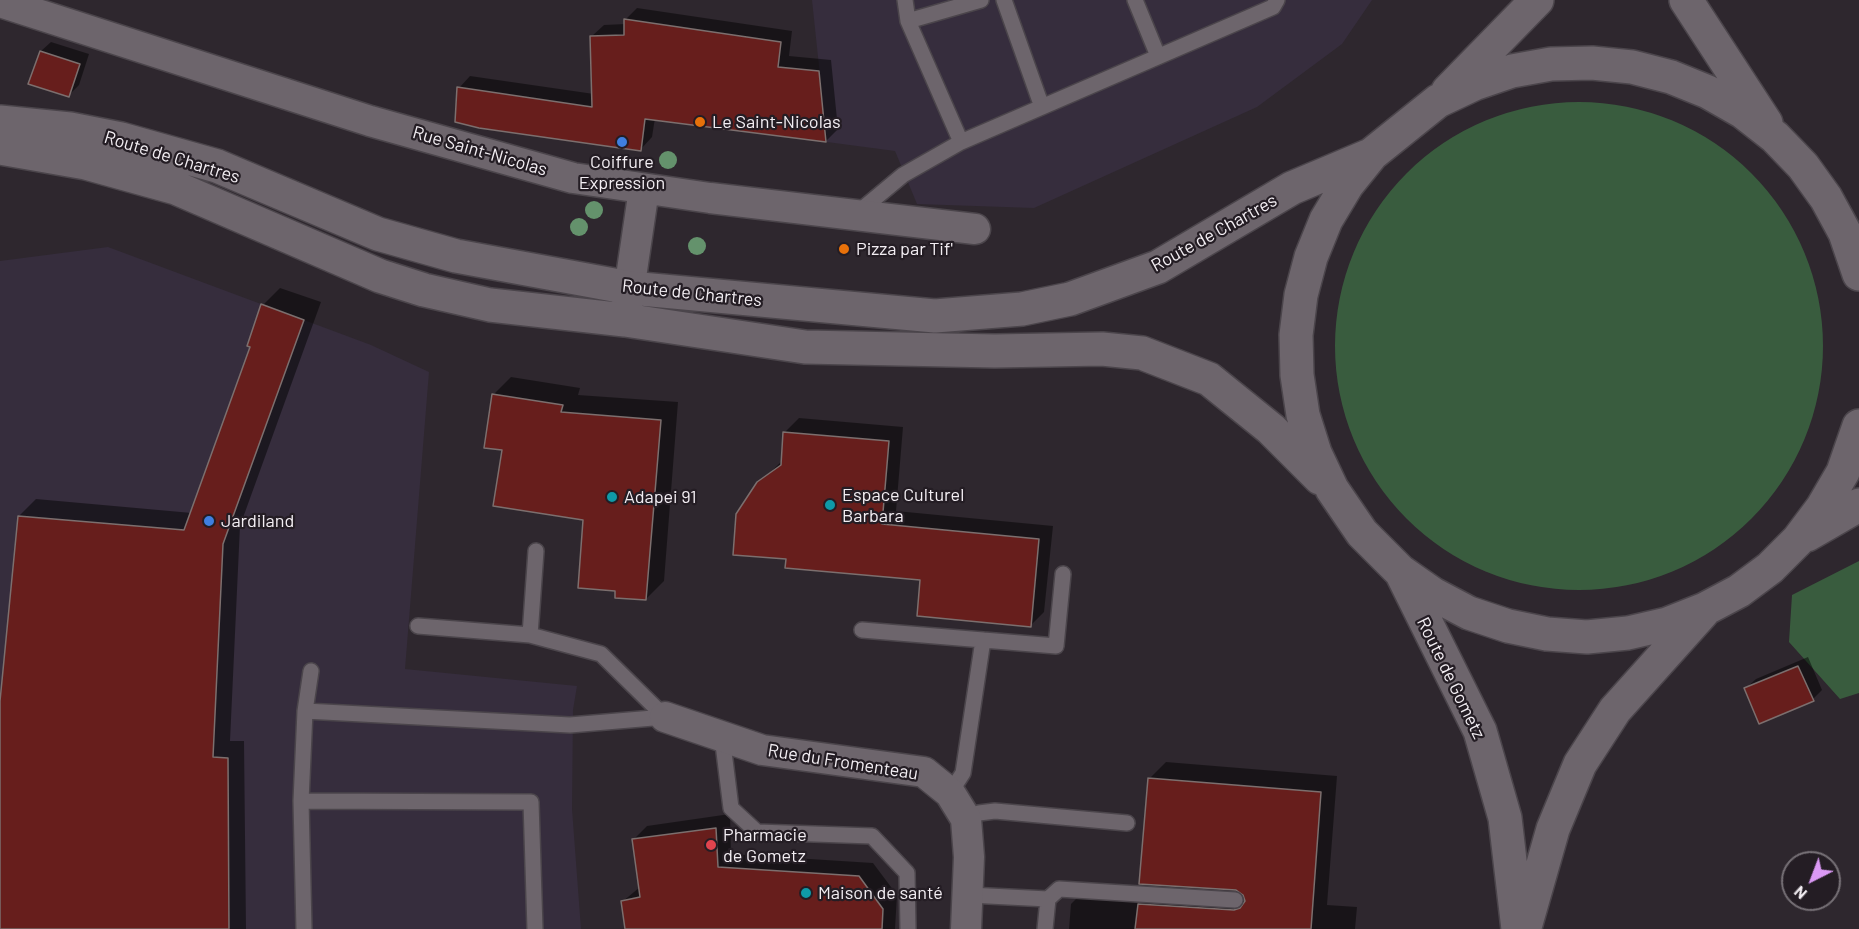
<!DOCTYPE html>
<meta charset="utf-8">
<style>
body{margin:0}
#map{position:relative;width:1859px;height:929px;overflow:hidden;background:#2e272e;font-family:Barlow,sans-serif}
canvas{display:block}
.north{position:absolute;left:1781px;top:851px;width:60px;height:60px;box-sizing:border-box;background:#241d24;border:2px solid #777177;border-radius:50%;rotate:222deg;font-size:16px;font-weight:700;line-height:24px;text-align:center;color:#f3eef3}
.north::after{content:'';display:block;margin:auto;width:21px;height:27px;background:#db99f5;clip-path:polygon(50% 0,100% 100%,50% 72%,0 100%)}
</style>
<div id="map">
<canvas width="1859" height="929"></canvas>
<div class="north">N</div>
</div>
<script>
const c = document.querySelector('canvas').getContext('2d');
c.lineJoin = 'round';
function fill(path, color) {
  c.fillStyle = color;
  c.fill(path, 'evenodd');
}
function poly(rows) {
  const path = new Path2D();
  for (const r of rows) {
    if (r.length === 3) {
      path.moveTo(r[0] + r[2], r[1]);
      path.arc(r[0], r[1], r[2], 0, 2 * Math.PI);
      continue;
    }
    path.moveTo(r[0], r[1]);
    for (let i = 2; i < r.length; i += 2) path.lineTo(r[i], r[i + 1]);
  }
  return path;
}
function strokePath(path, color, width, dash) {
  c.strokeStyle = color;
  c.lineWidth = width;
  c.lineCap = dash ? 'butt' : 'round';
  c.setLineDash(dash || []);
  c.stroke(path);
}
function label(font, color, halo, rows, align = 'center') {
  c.font = font + ' Barlow,sans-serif';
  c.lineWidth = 4.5;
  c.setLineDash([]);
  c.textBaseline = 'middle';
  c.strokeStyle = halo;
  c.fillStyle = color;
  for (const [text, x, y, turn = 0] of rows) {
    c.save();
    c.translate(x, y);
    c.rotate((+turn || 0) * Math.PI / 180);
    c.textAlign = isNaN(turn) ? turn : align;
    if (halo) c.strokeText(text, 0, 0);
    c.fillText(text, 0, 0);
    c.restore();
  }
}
const commercial = poly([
 [812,0,1372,0,1342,44,1257,107,1034,208,917,204,895,151,827,142],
 [108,247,371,345,429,372,405,669,577,686,573,710,572,809,581,929,0,929,0,261]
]);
const green = poly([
 [1579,346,244],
 [1859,561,1859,693,1840,699,1789,642,1792,595]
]);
const shadow = poly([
 [637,8,792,31,789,56,831,60,838,129,826,141,655,118,652,137,641,149,459,88,470,76,594,94,592,36,604,25,625,24,625,20],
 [51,42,89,54,79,85,69,95,41,51],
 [280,288,321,302,240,526,230,741,244,741,246,929,0,929,0,717,19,516,36,499,192,513,252,346,263,305],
 [511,377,580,388,578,395,678,402,664,581,646,599,617,590,585,519,503,449,493,395],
 [799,418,903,427,896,511,1053,526,1044,612,1030,626,922,579,788,558,759,483,782,461,785,432],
 [1808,657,1822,690,1813,699,1746,688,1756,679],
 [1166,762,1337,776,1327,905,1357,907,1355,929,1069,929,1071,904,1087,888,1155,888,1244,894,1149,779],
 [730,814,731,854,873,863,897,895,895,929,626,929,622,902,640,887,633,840,647,826]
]);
const building = poly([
 [624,19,781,42,778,67,819,71,826,142,645,119,641,151,479,128,455,122,457,87,592,107,590,36,624,35,624,19],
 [40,51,80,64,69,97,28,84,40,51],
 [261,304,304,320,223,544,213,757,228,758,229,929,0,929,0,701,18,516,184,530,250,347,247,346,261,304],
 [492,394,563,405,561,412,661,420,646,600,615,598,615,591,578,588,583,520,493,506,502,450,484,448,492,394],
 [783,432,889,441,882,524,1039,539,1031,627,917,616,920,580,785,568,786,559,733,555,736,514,757,482,781,465,783,432],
 [1798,666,1814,701,1759,724,1744,688,1798,666],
 [1148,778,1321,792,1311,929,1135,929,1138,904,1234,910,1240,908,1245,901,1243,895,1236,890,1139,884,1148,778],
 [716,828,718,867,859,876,883,909,882,929,625,929,621,901,640,897,632,839,716,828]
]);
const lane = poly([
 [905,0,908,21],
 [981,0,908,21,961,142,1273,7,1277,0],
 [1004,0,1042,107],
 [1135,0,1158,56],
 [855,215,903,175,961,142],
 [418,626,530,635,601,654,665,717],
 [862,630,1056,646,1063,574],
 [530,635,536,551],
 [305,711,570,725,665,717],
 [722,736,731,808,757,832,872,836,907,873,908,929],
 [950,793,963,773,983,640],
 [301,801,531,802,535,929],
 [966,819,979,813,995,811,1127,823],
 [969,895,1048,899,1045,929],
 [1048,899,1059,889,1235,900],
 [304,929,301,801,305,711,311,671]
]);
const street = poly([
 [0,2,370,121,573,178,710,198,975,229],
 [626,311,644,189],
 [665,717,762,750,924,772,950,793,966,819,969,857,966,929]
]);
const secondary = poly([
 [1686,0,1766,123],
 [1448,91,1537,0],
 [0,122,70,129,121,139,217,166,378,234,456,256,630,288,935,316,1022,309,1070,299,1158,267,1292,188,1368,156],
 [0,148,86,163,176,188,380,276,424,290,490,305,625,320,805,347,995,351,1102,349,1142,353,1209,379,1271,429,1320,478],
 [1859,274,1845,233,1826,198,1803,166,1775,137,1743,112,1708,92,1671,77,1632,67,1592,63,1551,64,1512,71,1474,84,1438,101,1372,154,1347,185,1326,220,1311,257,1301,295,1296,335,1297,375,1303,415,1315,453,1332,489,1362,533,1400,571,1433,594,1469,613,1508,626,1547,634,1587,637,1628,633,1667,624,1705,609,1739,591,1770,568,1798,540,1822,508,1843,472,1859,426],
 [1807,535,1859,505],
 [1401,572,1480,731,1505,818,1518,929],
 [1525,927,1553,829,1580,764,1615,710,1703,612]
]);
const trees = [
 [668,160],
 [594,210],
 [579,227],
 [697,246]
];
const markers = [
 [700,122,6,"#e8710a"],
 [622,142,6,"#3f7fe0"],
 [844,249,6,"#e8710a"],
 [612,497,6,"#0f9aa8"],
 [830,505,6,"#0f9aa8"],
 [209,521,6,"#3f7fe0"],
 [711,845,6,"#e0444e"],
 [806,893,6,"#0f9aa8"]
];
const poiNames = [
 ["Le Saint-Nicolas",712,122],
 ["Coiffure",622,162,"center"],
 ["Expression",622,183,"center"],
 ["Pizza par Tif'",856,249],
 ["Espace Culturel",842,495],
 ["Barbara",842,516],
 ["Adapei 91",624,497],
 ["Jardiland",221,521],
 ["Pharmacie",723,835],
 ["de Gometz",723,856],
 ["Maison de santé",818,893]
];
const streetNames = [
 ["Rue Saint-Nicolas",480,151,16],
 ["Route de Chartres",172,157,17],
 ["Route de Chartres",1214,233,-29],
 ["Route de Chartres",692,293,6],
 ["Route de Gometz",1451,678,64],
 ["Rue du Fromenteau",843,762,9]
];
fill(commercial, '#362d3d');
fill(green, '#395c3e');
fill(shadow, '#0007');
fill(building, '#671e1c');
strokePath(building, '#7c6f6e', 1.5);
strokePath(lane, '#4b454b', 18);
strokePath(street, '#4b454b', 33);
strokePath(secondary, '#4b454b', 36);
strokePath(lane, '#6d656c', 15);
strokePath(street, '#6d656c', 30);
strokePath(secondary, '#6d656c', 33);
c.fillStyle = '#64926c';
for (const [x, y] of trees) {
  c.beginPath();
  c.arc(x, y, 9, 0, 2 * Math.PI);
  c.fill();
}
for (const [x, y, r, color] of markers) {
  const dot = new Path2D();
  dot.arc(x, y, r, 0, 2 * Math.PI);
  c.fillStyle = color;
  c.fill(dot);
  strokePath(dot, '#241d24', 2);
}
label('18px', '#f3eef3', '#241d24', poiNames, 'left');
label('18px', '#f3eef3', '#241d24', streetNames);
</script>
